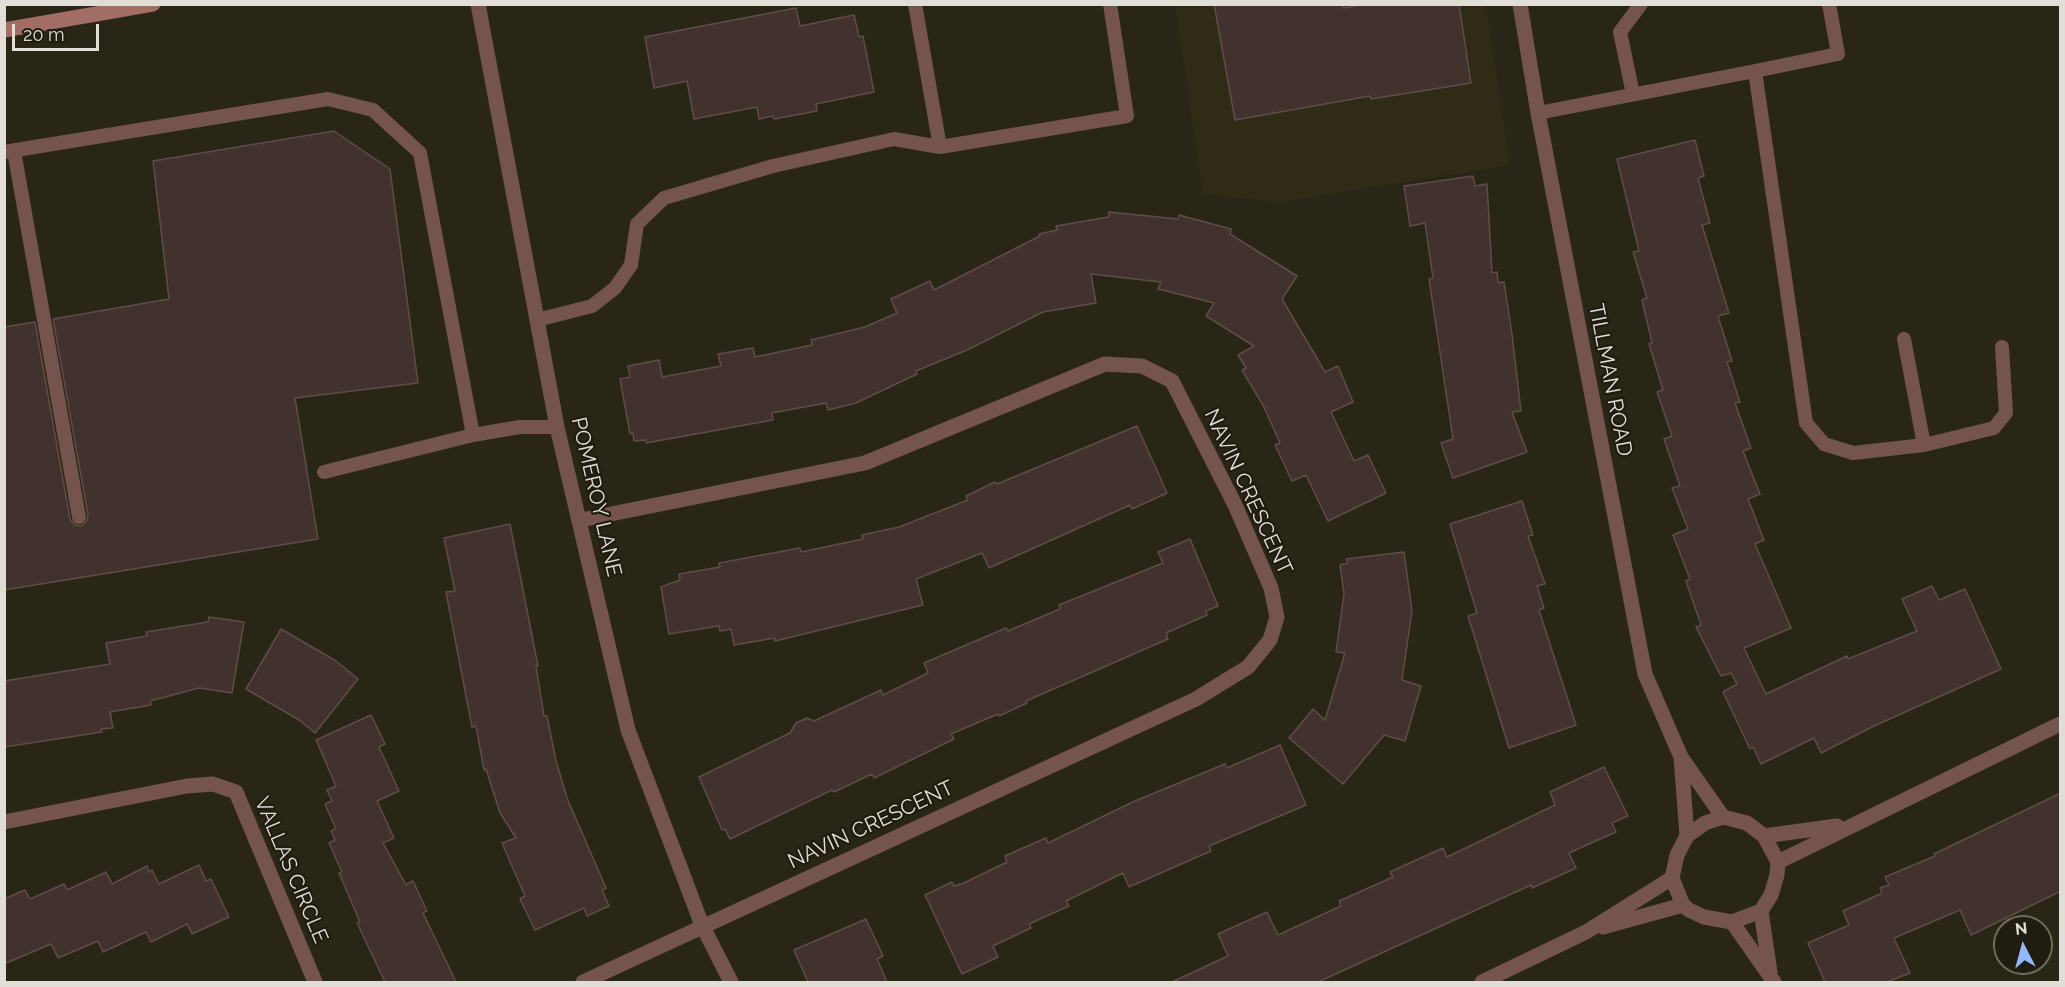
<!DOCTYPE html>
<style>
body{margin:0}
#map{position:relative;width:2065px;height:987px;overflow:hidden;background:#292618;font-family:Raleway,sans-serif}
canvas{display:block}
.frame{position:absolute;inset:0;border:6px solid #e0ded5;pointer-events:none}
.north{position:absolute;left:1993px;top:915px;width:60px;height:60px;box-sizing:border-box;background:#201c0f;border:2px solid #6d6a5e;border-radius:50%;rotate:354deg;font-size:16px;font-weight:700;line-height:24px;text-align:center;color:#e0ded5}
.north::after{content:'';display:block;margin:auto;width:21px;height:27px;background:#91b8fd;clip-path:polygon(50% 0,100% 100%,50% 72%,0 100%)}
.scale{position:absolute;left:12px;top:24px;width:87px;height:27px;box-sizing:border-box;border:3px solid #e0ded5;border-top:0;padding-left:8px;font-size:18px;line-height:21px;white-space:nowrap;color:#e0ded5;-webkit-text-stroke:4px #201c0f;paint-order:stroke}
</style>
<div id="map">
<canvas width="2065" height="987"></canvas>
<div class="frame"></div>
<div class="north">N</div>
<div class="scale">20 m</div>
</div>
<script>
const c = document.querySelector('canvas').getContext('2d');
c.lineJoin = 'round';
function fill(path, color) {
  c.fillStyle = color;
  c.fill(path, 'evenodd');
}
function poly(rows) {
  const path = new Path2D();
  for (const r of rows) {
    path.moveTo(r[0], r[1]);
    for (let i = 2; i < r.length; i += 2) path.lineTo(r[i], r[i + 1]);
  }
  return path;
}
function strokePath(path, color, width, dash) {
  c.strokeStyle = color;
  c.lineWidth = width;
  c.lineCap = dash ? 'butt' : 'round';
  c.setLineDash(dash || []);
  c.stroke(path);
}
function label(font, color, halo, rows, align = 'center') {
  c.font = font + ' Raleway,sans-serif';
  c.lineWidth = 4.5;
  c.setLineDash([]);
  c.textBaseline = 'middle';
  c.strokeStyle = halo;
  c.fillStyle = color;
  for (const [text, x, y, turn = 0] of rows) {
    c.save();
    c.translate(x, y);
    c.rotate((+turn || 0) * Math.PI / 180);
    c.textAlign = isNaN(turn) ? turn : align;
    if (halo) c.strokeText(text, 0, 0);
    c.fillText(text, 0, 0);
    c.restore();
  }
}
const built = poly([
 [1175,5,1486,5,1510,165,1281,202,1203,194]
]);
const building = poly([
 [1214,4,1342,4,1343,8,1367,4,1459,4,1471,83,1371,99,1370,96,1235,120,1214,4],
 [796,8,800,26,854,15,859,37,863,36,874,92,816,104,817,111,774,119,773,116,759,119,757,107,694,119,687,81,654,88,645,37,796,8],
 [334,131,390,169,418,383,295,398,318,539,4,590,4,327,35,322,70,519,75,525,81,526,87,521,88,515,53,319,169,299,153,161,334,131],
 [1695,140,1704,176,1698,178,1710,223,1702,225,1729,313,1718,316,1732,361,1727,362,1740,402,1735,403,1751,448,1743,451,1760,494,1748,499,1764,540,1755,544,1791,628,1744,648,1766,694,1847,656,1848,659,1917,631,1902,599,1932,586,1939,600,1965,589,2001,669,1874,726,1821,753,1814,738,1761,764,1753,747,1750,749,1723,692,1737,684,1731,673,1721,676,1696,627,1701,625,1686,581,1690,579,1673,535,1688,529,1672,488,1680,486,1664,439,1672,436,1657,392,1663,390,1649,344,1652,343,1642,300,1647,298,1633,252,1639,251,1617,159,1695,140],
 [1473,176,1475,186,1487,184,1492,273,1497,272,1498,283,1504,282,1512,334,1521,411,1512,412,1527,452,1453,478,1441,443,1453,439,1429,279,1433,278,1425,223,1410,226,1404,186,1473,176],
 [1109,212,1178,219,1179,215,1231,229,1230,234,1297,276,1282,299,1325,372,1338,366,1353,402,1331,412,1354,461,1368,455,1386,493,1328,521,1306,475,1292,481,1275,445,1280,443,1264,407,1242,370,1246,368,1238,355,1254,346,1206,316,1214,303,1158,289,1161,282,1091,274,1096,303,1043,312,967,350,916,371,917,374,856,403,828,410,826,403,772,413,773,420,646,443,646,440,634,441,633,433,630,434,620,379,630,377,628,366,659,360,662,377,721,366,718,354,753,348,755,357,812,345,811,340,865,327,897,313,891,299,930,281,934,290,1040,236,1039,234,1057,230,1056,226,1109,217,1109,212],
 [1137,426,1167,493,1132,509,1130,505,989,568,982,553,916,579,923,605,775,641,775,638,734,645,731,629,720,631,719,626,669,634,661,587,680,580,679,574,720,567,719,563,800,548,801,552,863,539,862,535,899,527,968,500,966,496,995,482,997,484,1137,426],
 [1522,501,1533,535,1528,536,1545,584,1537,586,1544,608,1539,610,1576,725,1509,748,1468,616,1477,613,1450,524,1522,501],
 [510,524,538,666,536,666,544,716,547,716,556,761,567,798,606,888,602,890,609,906,587,916,584,908,535,930,520,899,525,896,502,843,516,838,500,813,486,769,484,770,476,726,472,727,446,592,455,591,444,538,510,524],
 [1190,539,1218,606,1206,611,1207,615,1166,633,1168,639,1026,701,1027,703,999,716,998,714,951,734,954,739,874,778,872,774,834,792,832,790,730,839,725,829,722,830,699,777,790,733,796,723,807,718,814,721,881,690,883,695,928,673,924,663,1006,628,1008,631,1060,609,1059,605,1163,563,1158,552,1190,539],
 [1404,552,1412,611,1402,680,1421,686,1405,741,1384,735,1343,784,1289,738,1313,709,1325,720,1345,653,1336,652,1344,594,1340,565,1348,563,1346,559,1404,552],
 [209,617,244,622,232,693,199,688,150,701,151,705,110,712,113,728,101,729,102,732,4,747,4,681,110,664,106,643,147,636,146,632,208,622,209,617],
 [281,629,336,661,358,679,315,733,299,720,246,689,281,629],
 [371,715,385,744,379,747,399,791,377,801,394,838,383,843,406,885,413,881,427,911,423,913,456,982,385,982,357,923,360,922,339,873,342,872,329,843,335,840,331,831,336,829,325,804,332,801,327,790,336,786,316,740,371,715],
 [1280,745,1306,805,1209,846,1211,851,1129,887,1123,873,1066,901,1069,906,1029,924,1031,928,993,946,998,957,962,974,925,895,952,882,954,886,964,883,1007,862,1005,856,1046,838,1048,843,1135,801,1225,764,1227,768,1280,745],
 [1604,767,1628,816,1612,823,1616,832,1569,853,1576,868,1532,888,1531,885,1318,982,1172,982,1228,956,1218,934,1267,912,1278,935,1341,906,1339,901,1393,877,1390,872,1443,848,1447,857,1555,805,1550,792,1604,767],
 [2061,793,2061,891,1971,935,1960,910,1894,938,1910,973,1887,982,1825,982,1808,943,1849,925,1843,911,1882,893,1880,888,1889,885,1885,877,1935,856,1934,854,2061,793],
 [199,865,206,881,211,879,229,917,192,934,187,924,151,942,146,932,103,952,98,941,58,958,51,944,4,964,4,899,25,890,30,899,64,884,67,890,106,872,112,884,147,866,149,872,152,870,159,884,199,865],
 [866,919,883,956,877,959,887,982,808,982,794,950,866,919]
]);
const lane = poly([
 [915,4,940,147],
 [1755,71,1838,54,1829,4],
 [1633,94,1620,32,1641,4],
 [1538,113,1755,71,1806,423,1824,444,1853,453,1924,445,1994,428,2006,413,2002,347],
 [14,151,79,517],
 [4,152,328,99,373,110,420,153,473,435,520,427,557,427],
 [537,320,592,306,615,288,631,265,637,224,664,198,773,166,894,139,940,147,1127,116,1110,4],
 [1904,339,1924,445],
 [324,472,473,435]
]);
const street = poly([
 [478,4,557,427,628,730,702,925,731,982],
 [1520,4,1538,113,1645,674,1681,757,1723,817],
 [581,520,865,463,1105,364,1142,366,1172,381,1235,505,1271,588,1277,617,1270,640,1248,667,1196,699,583,982],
 [1681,757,1687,836],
 [1723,817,1747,823,1764,836,1778,862,1777,875,1771,895,1761,911,1732,922,1704,917,1689,910,1683,905,1672,878,1677,855,1687,836,1705,823,1723,817],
 [4,822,187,786,213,784,236,792,315,982],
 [1764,836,1837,826],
 [1778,862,2060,724],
 [1761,911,1770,972],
 [1732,922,1774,982],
 [1603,927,1683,905],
 [1482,982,1586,932,1672,878]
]);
const secondary = poly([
 [4,30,153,4]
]);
const streetNames = [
 ["TILLMAN ROAD",1610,380,79],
 ["NAVIN CRESCENT",1248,492,65],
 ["POMEROY LANE",596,497,77],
 ["NAVIN CRESCENT",871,825,-25],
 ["VALLAS CIRCLE",291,870,67]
];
fill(built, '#302b16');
fill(building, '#42322d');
strokePath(building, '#5f4d48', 1.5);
strokePath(lane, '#75544f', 14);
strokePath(street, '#75544f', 15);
strokePath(secondary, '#a16d65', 15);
label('21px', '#e0ded5', '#201c0f', streetNames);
</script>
